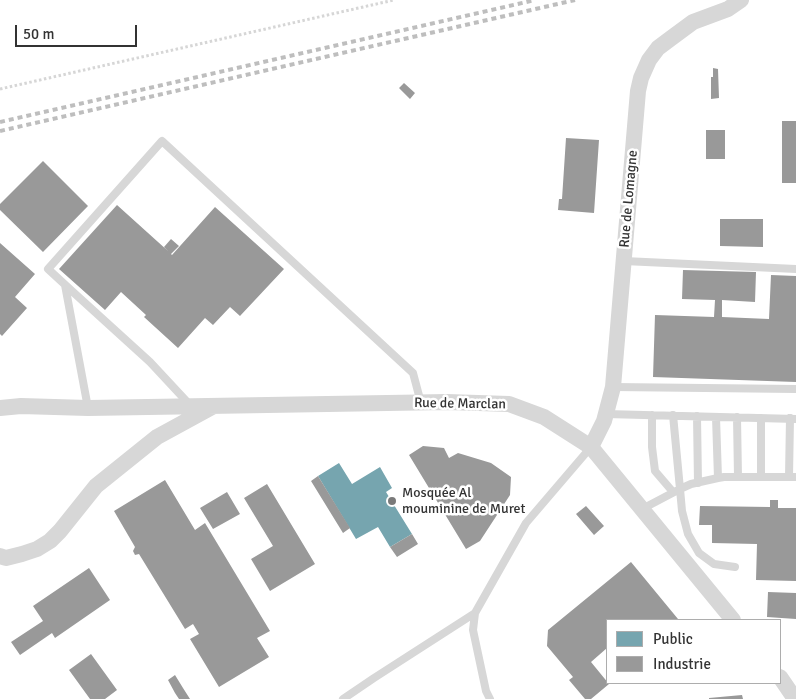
<!DOCTYPE html>
<meta charset="utf-8">
<style>
body{margin:0}
#map{position:relative;width:796px;height:699px;overflow:hidden;background:#fff;font-family:Signika,sans-serif}
canvas{display:block}
.legend{position:absolute;left:606px;top:619px;width:175px;height:65px;box-sizing:border-box;background:#fff;border:1px solid #adadad;margin:0;padding:6px 9px;list-style:none;font-size:15px;color:#333}
.legend li{display:flex;align-items:center;gap:10px;height:25px}
.legend b{width:25px;border:1px solid #adadad}
.scale{position:absolute;left:15px;top:25px;width:122px;height:22px;box-sizing:border-box;border:2px solid #333;border-top:0;padding-left:6px;font-size:15px;line-height:18px;white-space:nowrap;color:#333;-webkit-text-stroke:4px #fff;paint-order:stroke}
</style>
<div id="map">
<canvas width="796" height="699"></canvas>
<ul class="legend">
<li><b style="height:14px;background:#76a5af"></b>Public</li>
<li><b style="height:14px;background:#999"></b>Industrie</li>
</ul>
<div class="scale">50 m</div>
</div>
<script>
const c = document.querySelector('canvas').getContext('2d');
c.lineJoin = 'round';
function fill(path, color) {
  c.fillStyle = color;
  c.fill(path, 'evenodd');
}
function poly(rows) {
  const path = new Path2D();
  for (const r of rows) {
    path.moveTo(r[0], r[1]);
    for (let i = 2; i < r.length; i += 2) path.lineTo(r[i], r[i + 1]);
  }
  return path;
}
function strokePath(path, color, width, dash) {
  c.strokeStyle = color;
  c.lineWidth = width;
  c.lineCap = dash ? 'butt' : 'round';
  c.setLineDash(dash || []);
  c.stroke(path);
}
function label(font, color, halo, rows, align = 'center') {
  c.font = font + ' Signika,sans-serif';
  c.lineWidth = 5;
  c.setLineDash([]);
  c.textBaseline = 'middle';
  c.strokeStyle = halo;
  c.fillStyle = color;
  for (const [text, x, y, turn = 0] of rows) {
    c.save();
    c.translate(x, y);
    c.rotate((+turn || 0) * Math.PI / 180);
    c.textAlign = isNaN(turn) ? turn : align;
    if (halo) c.strokeText(text, 0, 0);
    c.fillText(text, 0, 0);
    c.restore();
  }
}
const public = poly([
 [339,463,352,484,380,467,392,488,386,492,412,534,390,547,378,527,356,539,318,476]
]);
const industry = poly([
 [713,68,718,69,719,98,711,99,711,77,713,77],
 [404,83,415,93,410,99,399,88],
 [782,121,796,121,796,183,782,183],
 [706,130,725,130,725,159,706,159],
 [566,138,599,140,594,213,558,210,559,199,562,199],
 [43,161,88,206,43,252,0,210,0,204],
 [117,205,168,251,164,247,171,239,179,246,171,254,172,255,215,207,284,269,240,316,230,307,213,325,205,318,178,348,144,317,146,315,121,292,105,310,59,269],
 [720,219,763,219,763,247,720,246],
 [0,243,35,274,15,297,27,308,2,336,0,334],
 [683,270,756,272,755,302,722,300,722,317,769,319,771,275,796,276,796,382,653,377,655,315,714,317,715,300,682,299],
 [423,446,444,448,449,458,458,453,491,463,511,477,510,495,480,541,466,549,409,455],
 [318,476,350,528,343,533,311,481],
 [165,480,195,530,205,523,270,631,257,638,269,657,219,687,190,639,199,634,193,624,185,629,139,554,135,555,133,551,135,547,114,511],
 [267,484,315,564,270,591,251,559,273,546,244,498],
 [227,492,240,514,213,529,200,508],
 [770,500,778,500,778,508,796,508,796,581,756,580,757,544,712,543,712,525,699,525,700,506,770,507],
 [586,506,604,526,594,535,576,514],
 [412,534,418,544,397,557,390,547],
 [631,562,678,619,676,620,607,620,607,648,591,662,609,684,591,699,585,699,569,680,573,677,547,646,548,630],
 [89,568,110,600,55,638,52,633,20,655,11,642,43,621,33,606],
 [768,592,796,593,796,619,767,617],
 [91,654,117,690,105,699,90,699,69,670],
 [175,675,183,688,190,699,179,699,175,693,168,680],
 [742,695,743,699,709,699,709,698]
]);
const path = poly([
 [0,89,394,0]
]);
const lane = poly([
 [624,261,796,269],
 [65,285,88,408],
 [613,387,796,389],
 [190,405,150,362,73,292,48,269,162,141,413,373,421,403],
 [606,414,796,419],
 [652,415,652,447,655,471,673,492],
 [673,415,680,489,682,511,688,534,699,553,714,564,735,567],
 [697,416,698,483],
 [716,417,718,478],
 [737,417,738,477],
 [761,477,761,418],
 [789,477,790,418],
 [642,509,680,489,691,484,718,478,724,477,796,477],
 [343,699,374,678,475,613],
 [490,699,486,691,473,630,475,613,526,523,591,447]
]);
const street = poly([
 [0,408,21,406,88,408,447,402,509,404,544,417,591,447,733,620],
 [591,447,604,421,613,387,638,91,641,78,649,60,658,48,670,39,693,22,728,9,741,0],
 [0,556,6,558,22,554,37,549,50,541,60,531,96,486,157,437,212,407],
 [780,677,795,699]
]);
const rail = poly([
 [0,122,535,0],
 [0,131,575,0]
]);
const markers = [
 [392,501,5,"#7a7a7a"]
];
const streetNames = [
 ["Rue de Lomagne",629,199,-85],
 ["Rue de Marclan",460,404,1]
];
const poiNames = [
 ["Mosquée Al",402,493],
 ["mouminine de Muret",402,509]
];
fill(public, '#76a5af');
fill(industry, '#999');
strokePath(path, '#d6d6d6', 3, [2.5, 2.5]);
strokePath(lane, '#d7d7d7', 8);
strokePath(street, '#d7d7d7', 16);
strokePath(rail, '#bebebe', 4, [5, 4]);
for (const [x, y, r, color] of markers) {
  const dot = new Path2D();
  dot.arc(x, y, r, 0, 2 * Math.PI);
  c.fillStyle = color;
  c.fill(dot);
  strokePath(dot, '#fff', 2);
}
label('14px', '#333', '#fff', streetNames);
label('14px', '#333', '#fff', poiNames, 'left');
</script>
